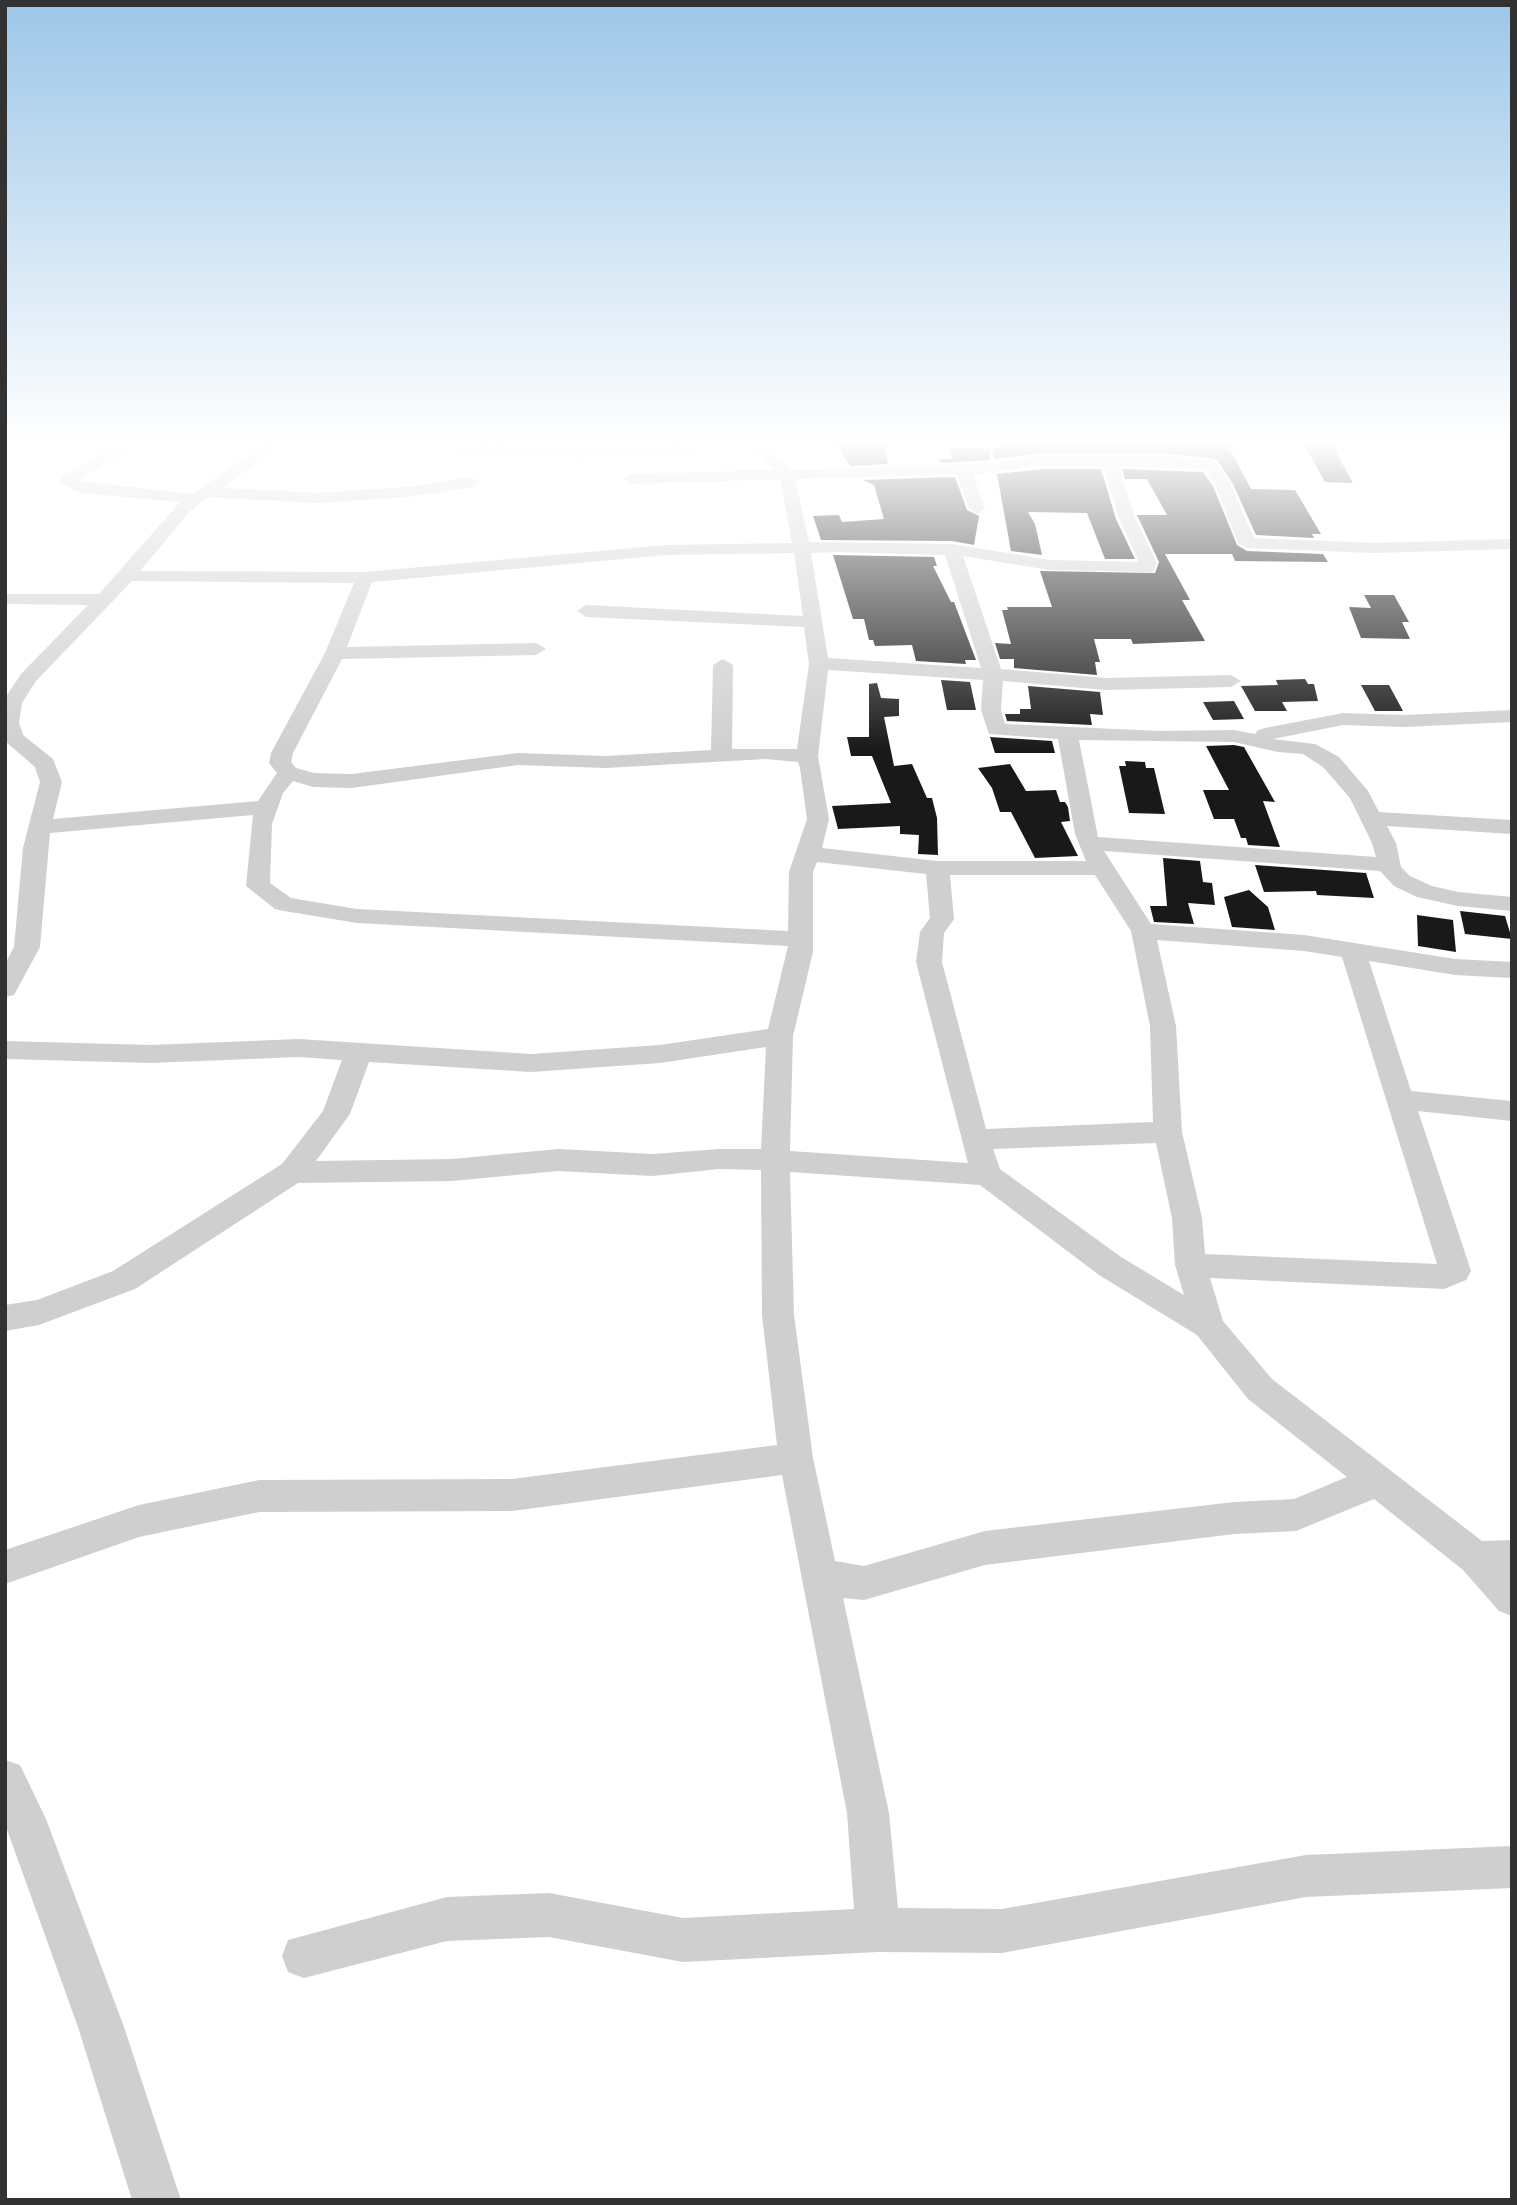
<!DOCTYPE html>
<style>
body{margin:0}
#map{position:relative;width:1517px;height:2205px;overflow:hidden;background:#fff;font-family:"Work Sans",sans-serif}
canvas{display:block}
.frame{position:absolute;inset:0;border:7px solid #323232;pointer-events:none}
</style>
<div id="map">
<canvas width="1517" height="2205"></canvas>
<div class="frame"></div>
</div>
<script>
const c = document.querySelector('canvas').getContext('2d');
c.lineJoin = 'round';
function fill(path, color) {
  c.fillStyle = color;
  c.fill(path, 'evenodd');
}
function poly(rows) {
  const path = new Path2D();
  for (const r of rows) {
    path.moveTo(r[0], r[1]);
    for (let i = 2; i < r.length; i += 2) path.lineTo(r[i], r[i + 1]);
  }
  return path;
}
const building = poly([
 [1027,441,1226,442,1251,489,1295,490,1321,534,1312,534,1314,538,1256,535,1233,484,1217,460,1210,458,1162,453,1043,453,994,459,992,448,1004,447,1003,442],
 [1303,442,1331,443,1353,483,1325,482],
 [853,443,884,443,888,464,850,466,836,445],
 [949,448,991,448,989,460,940,463,939,459,953,459],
 [1043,469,1101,469,1116,519,1135,559,1105,559,1087,513,1028,512,1035,524,1042,555,1011,551,997,474],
 [1122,469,1203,472,1213,486,1237,545,1247,551,1323,554,1328,562,1235,561,1232,554,1165,554,1190,600,1182,600,1205,641,1133,644,1131,639,1094,639,1100,662,1095,662,1097,675,1014,668,1014,659,1000,659,995,643,1011,644,1002,610,1008,610,1007,607,1052,607,1040,571,1155,573,1159,562,1137,515,1167,515,1147,479,1125,479],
 [955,477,967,510,979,516,974,545,952,541,821,540,813,516,839,515,842,522,884,519,874,485,863,480],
 [833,555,934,557,937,566,933,566,951,602,954,602,976,660,965,660,966,664,916,661,912,645,875,646,873,640,869,640,864,619,853,619],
 [1364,595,1394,595,1409,622,1402,622,1410,639,1361,638,1349,607,1371,608],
 [1305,679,1308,684,1314,684,1318,701,1282,702,1287,711,1255,711,1241,686,1278,685,1276,680],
 [941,680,970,682,976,710,947,710],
 [877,683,881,698,899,699,899,716,884,717,894,766,912,764,927,798,932,798,937,818,938,855,918,854,919,835,900,834,900,826,838,829,832,806,891,803,872,756,851,756,847,737,869,737,869,684],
 [1361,685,1389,685,1403,711,1375,711],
 [1028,686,1100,692,1103,715,1090,714,1092,725,1007,721,1005,714,1020,714,1020,709,1031,709],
 [1234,701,1244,719,1213,720,1203,702],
 [990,737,1052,741,1055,753,995,753],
 [1234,745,1244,747,1275,802,1263,801,1280,847,1248,845,1246,838,1241,838,1234,819,1214,819,1203,790,1229,790,1206,746],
 [1125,761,1145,762,1146,768,1154,768,1165,814,1129,813,1119,766,1126,766],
 [1010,764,1026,791,1056,790,1060,802,1065,802,1068,807,1070,821,1061,822,1078,856,1035,858,1011,812,1000,812,992,788,978,768],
 [1163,858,1200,861,1203,882,1212,883,1215,905,1188,903,1194,924,1154,922,1150,906,1167,906],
 [1255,865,1366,873,1374,898,1317,895,1316,891,1264,892],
 [1249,890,1268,907,1275,930,1232,927,1224,897],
 [1460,911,1505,916,1512,939,1465,934],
 [1417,915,1453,920,1456,952,1418,946]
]);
const street = poly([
 [124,441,143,441,77,481,192,494,269,441,287,441,222,488,316,493,408,487,471,477,479,482,471,487,408,497,316,503,209,497,190,511,140,571,365,572,666,545,792,543,780,479,631,484,623,479,631,474,775,470,746,441,763,441,792,470,977,464,1043,456,1162,456,1209,460,1215,462,1231,485,1254,538,1374,543,1512,539,1512,549,1374,553,1247,548,1238,543,1215,485,1204,469,1118,466,1135,518,1157,563,1153,572,1050,570,963,556,1001,669,1106,678,1231,675,1241,681,1231,687,1106,690,1003,681,1001,710,1005,724,1160,731,1234,730,1255,734,1258,730,1265,728,1343,713,1404,715,1512,710,1512,722,1404,727,1343,725,1273,739,1315,744,1339,757,1368,791,1379,812,1512,820,1512,834,1387,826,1396,843,1401,867,1410,876,1432,886,1458,892,1512,897,1512,911,1458,906,1417,897,1394,886,1380,871,1104,851,1151,924,1304,935,1455,959,1512,962,1512,978,1455,975,1369,961,1411,1091,1512,1101,1512,1121,1418,1111,1471,1271,1466,1280,1444,1289,1210,1278,1223,1321,1272,1379,1482,1541,1512,1540,1512,1616,1499,1611,1463,1570,1374,1499,1296,1531,1234,1534,985,1565,864,1600,843,1598,889,1813,898,1908,1002,1909,1306,1855,1512,1846,1512,1888,1306,1897,1002,1953,878,1952,683,1962,549,1937,447,1941,304,1978,288,1972,282,1956,288,1940,447,1897,549,1893,683,1918,854,1909,847,1813,782,1475,512,1511,259,1512,139,1537,5,1584,5,1550,139,1505,259,1480,512,1479,777,1445,762,1315,761,1170,719,1169,653,1176,558,1171,452,1181,298,1183,135,1289,39,1325,5,1331,5,1305,37,1300,113,1271,282,1164,323,1111,342,1060,299,1057,151,1063,5,1059,5,1041,151,1045,299,1039,531,1054,660,1045,768,1029,788,946,357,923,284,911,275,909,246,886,253,815,50,833,40,947,14,995,5,997,5,964,14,947,23,848,40,782,35,767,5,741,5,698,21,674,88,605,5,604,5,594,99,594,180,502,82,493,59,483,64,475,124,441],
 [1043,466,1103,466,1119,518,1139,562,1050,560,952,544,809,542,795,479,957,474,969,509,977,514,985,509,973,474,1043,466],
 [836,552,945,555,981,668,828,658,811,553,836,552],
 [794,553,803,616,586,605,577,611,586,617,804,627,809,664,797,749,732,749,733,665,723,659,713,665,711,750,606,756,518,753,352,774,314,773,296,768,291,762,293,753,342,659,536,655,546,649,536,643,347,647,372,582,666,555,794,553],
 [132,581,354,583,325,653,271,753,269,763,277,773,258,801,53,819,62,782,53,759,23,735,19,722,22,703,36,681,132,581],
 [828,670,983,680,981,710,989,734,1058,739,1075,834,1086,861,937,861,822,848,829,819,818,756,828,670],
 [1079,740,1234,742,1278,752,1303,754,1323,767,1350,798,1372,843,1376,857,1098,837,1079,740],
 [766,759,798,762,800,768,807,819,789,872,788,931,357,909,291,898,270,883,272,824,283,793,293,781,313,787,352,788,518,765,606,768,766,759],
 [817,862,926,874,930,918,920,932,916,962,968,1163,790,1151,793,1036,813,952,813,872,817,862],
 [950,875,1095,875,1131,931,1150,1026,1153,1122,986,1129,942,962,944,933,954,919,950,875],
 [1157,940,1304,951,1342,957,1437,1264,1205,1254,1202,1218,1182,1132,1176,1026,1157,940],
 [766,1047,761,1149,719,1149,653,1154,558,1149,452,1159,316,1161,350,1114,369,1062,531,1072,660,1063,766,1047],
 [1156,1143,1172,1218,1175,1265,1184,1295,1121,1257,1000,1169,993,1149,1156,1143],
 [790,1172,980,1185,1099,1275,1197,1335,1248,1399,1347,1477,1294,1499,1234,1502,985,1531,864,1566,835,1561,813,1458,794,1315,790,1172],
 [421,441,575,447,664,446,696,441,732,441,724,446,664,456,575,457,473,454,429,446,421,441],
 [5,1760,20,1765,46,1819,124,2027,181,2200,132,2200,78,2027,5,1824,5,1760]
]);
fill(building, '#191919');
fill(street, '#cfcfcf');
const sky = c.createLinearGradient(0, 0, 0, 750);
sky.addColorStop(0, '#9cc6e8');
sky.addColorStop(0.59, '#fff');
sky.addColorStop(1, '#ffffff00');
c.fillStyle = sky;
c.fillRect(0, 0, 1517, 750);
</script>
